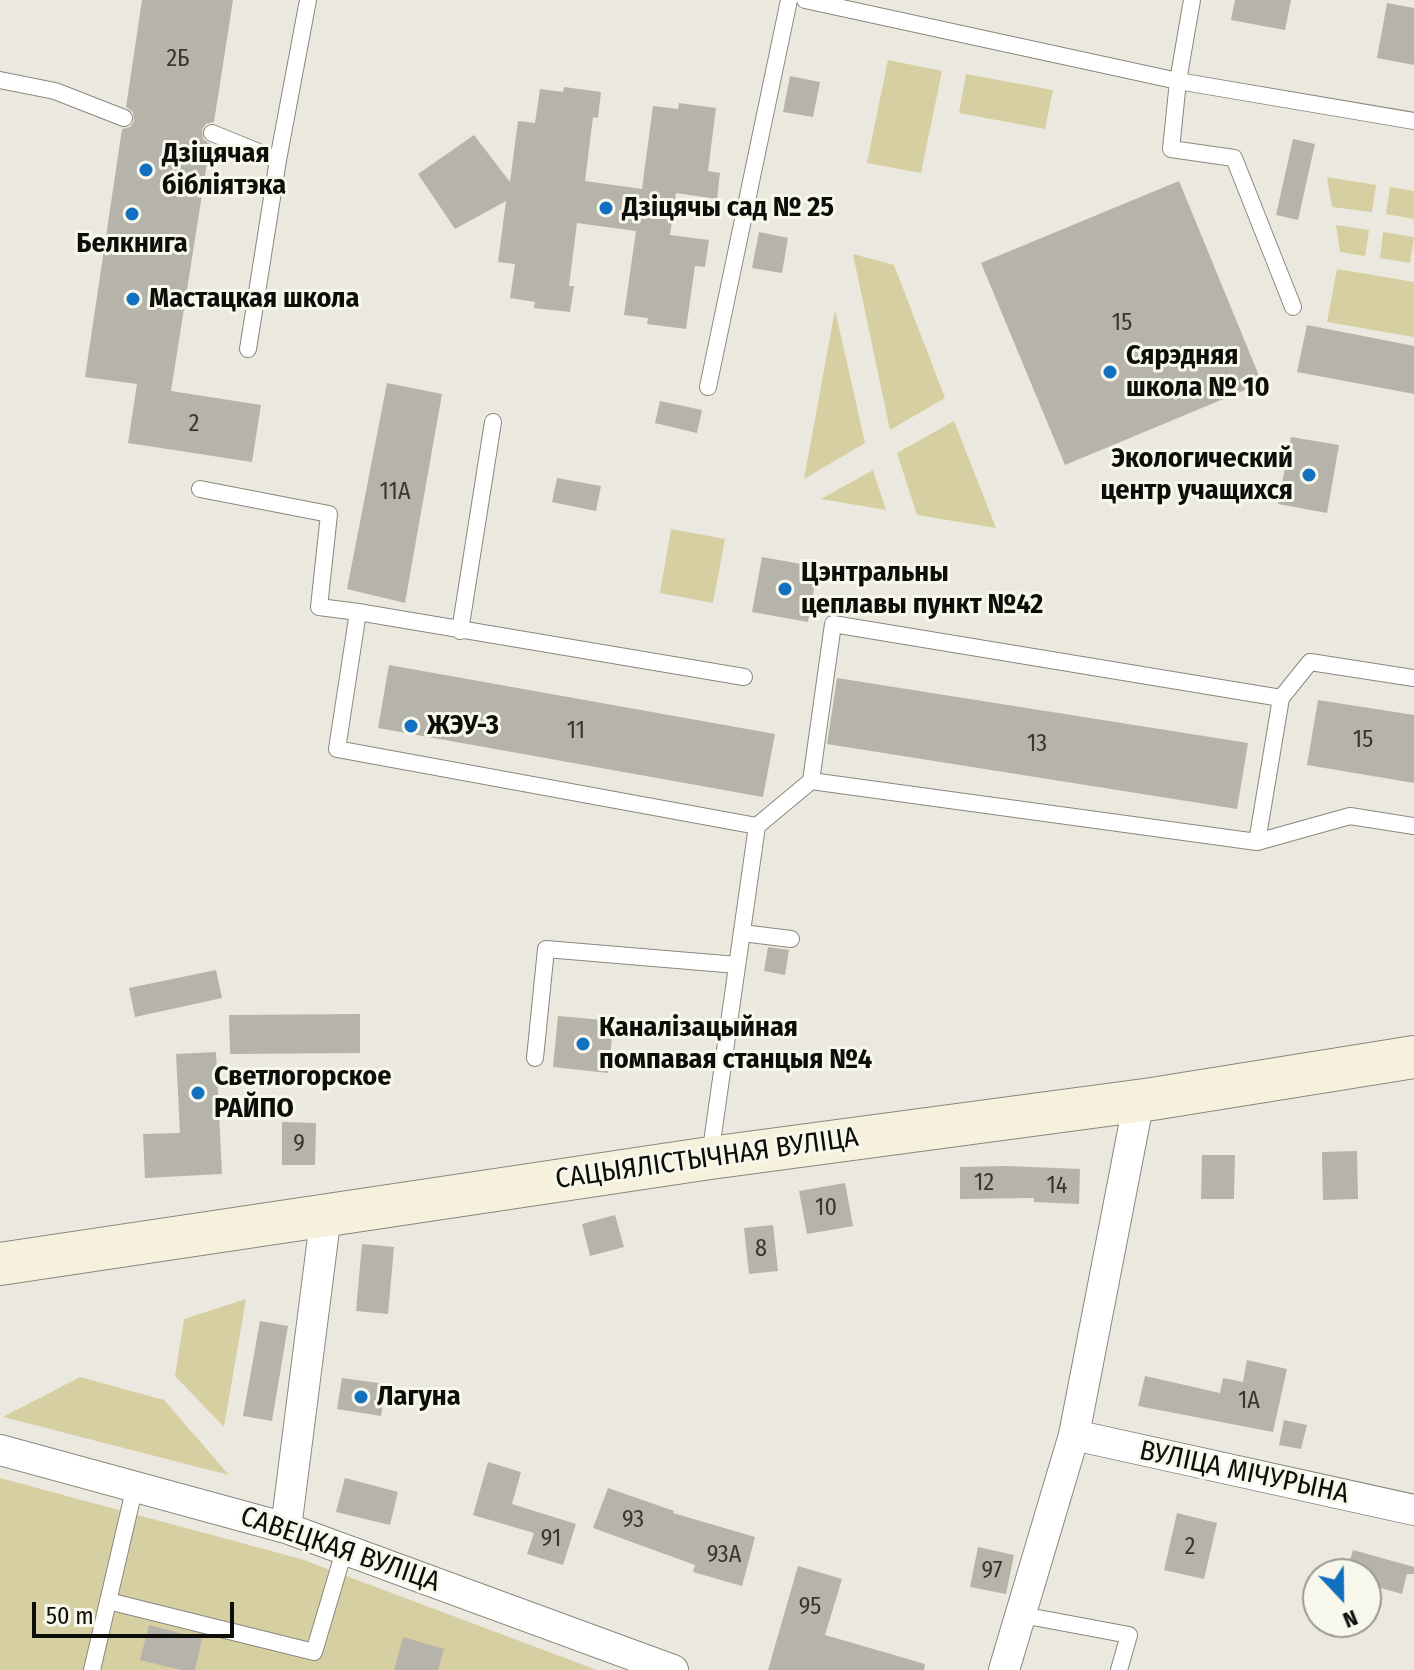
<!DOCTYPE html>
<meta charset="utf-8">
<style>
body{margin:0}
#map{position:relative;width:1414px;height:1670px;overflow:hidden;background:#ebe9df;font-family:"Fira Sans Condensed",sans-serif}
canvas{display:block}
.north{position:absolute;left:1302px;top:1558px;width:80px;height:80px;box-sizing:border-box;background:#f8f7ec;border:2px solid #9a9991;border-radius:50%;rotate:158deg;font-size:22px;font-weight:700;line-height:32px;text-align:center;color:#0d0d09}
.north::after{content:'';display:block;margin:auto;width:28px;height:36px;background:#1271be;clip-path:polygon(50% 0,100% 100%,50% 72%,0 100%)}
.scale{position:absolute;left:32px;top:1602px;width:202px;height:36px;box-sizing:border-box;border:4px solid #0d0d09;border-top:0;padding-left:10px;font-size:24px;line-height:28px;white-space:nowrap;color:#0d0d09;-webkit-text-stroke:6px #f8f7ec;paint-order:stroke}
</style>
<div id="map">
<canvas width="1414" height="1670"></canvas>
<div class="north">N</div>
<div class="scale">50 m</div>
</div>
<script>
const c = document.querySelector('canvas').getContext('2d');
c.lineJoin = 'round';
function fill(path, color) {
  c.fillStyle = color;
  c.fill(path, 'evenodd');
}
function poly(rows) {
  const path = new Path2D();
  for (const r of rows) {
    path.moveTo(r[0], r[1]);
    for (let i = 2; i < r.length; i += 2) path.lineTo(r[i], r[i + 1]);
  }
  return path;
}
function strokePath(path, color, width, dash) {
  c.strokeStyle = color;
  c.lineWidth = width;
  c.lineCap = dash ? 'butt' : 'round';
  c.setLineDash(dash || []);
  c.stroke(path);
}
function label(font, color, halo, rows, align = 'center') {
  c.font = font + ' "Fira Sans Condensed",sans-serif';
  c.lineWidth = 6;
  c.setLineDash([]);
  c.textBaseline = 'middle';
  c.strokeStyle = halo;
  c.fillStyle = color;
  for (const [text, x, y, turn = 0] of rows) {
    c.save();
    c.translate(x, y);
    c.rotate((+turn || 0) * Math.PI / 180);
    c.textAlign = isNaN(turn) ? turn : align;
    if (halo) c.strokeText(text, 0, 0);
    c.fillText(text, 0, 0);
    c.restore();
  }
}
const green = poly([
 [888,60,942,71,921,173,867,163],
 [966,74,1053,90,1045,129,959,113],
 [1327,177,1376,185,1372,212,1332,207],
 [1390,187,1414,191,1414,219,1386,214],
 [1336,225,1369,230,1365,256,1340,252],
 [1383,232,1414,237,1410,263,1380,258],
 [853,254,894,265,945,398,890,430],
 [1337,269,1414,282,1414,337,1327,322],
 [835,310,865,443,804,479],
 [954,421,996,528,917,515,897,453],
 [873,470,886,510,821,499],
 [671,529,725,539,713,603,660,593],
 [246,1299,224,1427,175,1376,184,1319],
 [80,1377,164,1400,229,1475,3,1417],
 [0,1478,301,1559,597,1670,0,1670]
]);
const building = poly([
 [142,0,233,0,214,122,206,124,202,130,203,139,210,144,171,391,261,405,252,462,128,443,137,384,85,377,122,129,130,127,134,121,133,112,126,107],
 [1235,0,1291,0,1285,30,1231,20],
 [1387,3,1414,8,1414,65,1377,58],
 [790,76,820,82,813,117,783,112],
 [564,87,601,92,598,118,593,117,585,181,642,189,653,106,678,109,679,103,716,108,708,171,720,173,717,199,676,193,670,235,709,240,705,267,695,266,686,329,647,324,648,318,624,315,636,231,577,223,569,286,574,286,570,312,534,308,535,302,510,298,515,264,498,262,506,201,455,229,418,174,474,135,510,182,518,121,535,123,540,89,563,92],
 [1293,139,1315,144,1298,220,1276,215],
 [1179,181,1262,383,1065,465,981,263],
 [759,232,788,238,782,273,752,268],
 [1307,325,1414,346,1414,394,1297,372],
 [387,383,442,394,405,603,347,589],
 [660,401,702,410,697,433,655,423],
 [1291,437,1339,445,1327,513,1278,504],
 [557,478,601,486,596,511,552,502],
 [762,557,818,567,808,622,752,612],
 [389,665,775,734,763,797,378,728],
 [837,678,1248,743,1237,809,827,744],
 [1318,700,1414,715,1414,783,1307,765],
 [768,947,789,950,785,975,764,971],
 [216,970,222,998,135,1017,129,988],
 [360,1014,360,1053,230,1054,229,1015],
 [558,1016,614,1021,608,1073,553,1067],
 [216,1052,222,1174,145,1178,143,1134,180,1133,176,1054],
 [282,1122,316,1123,315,1165,282,1165],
 [1357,1151,1358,1199,1323,1200,1322,1152],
 [1202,1155,1235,1155,1234,1199,1201,1199],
 [1007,1166,1080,1169,1079,1204,1034,1202,1034,1198,960,1199,960,1167],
 [845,1183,853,1226,807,1234,799,1191],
 [615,1215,624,1247,590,1256,582,1224],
 [773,1225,778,1271,749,1274,744,1228],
 [362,1244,394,1247,388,1314,356,1311],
 [260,1321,288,1326,272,1421,243,1416],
 [1247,1360,1287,1369,1273,1432,1138,1406,1145,1376,1220,1393,1223,1378,1243,1382],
 [342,1378,386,1384,381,1416,337,1409],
 [1284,1420,1307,1425,1301,1449,1279,1445],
 [488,1462,521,1472,512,1504,576,1524,563,1565,527,1554,534,1533,473,1515],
 [345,1478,398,1492,390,1525,336,1512],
 [608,1488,674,1511,673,1513,755,1537,742,1586,693,1572,695,1565,593,1528],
 [1177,1513,1217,1523,1204,1579,1164,1570],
 [978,1547,1014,1555,1006,1594,970,1587],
 [1353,1550,1414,1567,1414,1574,1407,1574,1402,1594,1366,1584,1366,1574,1346,1574],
 [798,1566,842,1579,825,1635,925,1664,924,1670,768,1670],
 [149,1625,202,1639,195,1670,181,1670,140,1660],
 [403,1637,444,1649,438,1670,394,1670]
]);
const service = poly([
 [805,0,1178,81,1192,0],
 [0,80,55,91,124,118],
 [212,133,278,160],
 [1293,307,1234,158,1171,149,1178,81,1414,121],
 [248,349,278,160,308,0],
 [708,387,789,0],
 [200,489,329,514,319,607,358,612],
 [460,631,493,422],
 [744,677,358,612,337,749,757,826],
 [811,781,833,624,1281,698],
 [1257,842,1350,816,1414,826],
 [742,933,791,939],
 [535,1058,546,949,737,965],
 [710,1156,757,826,811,781,1257,842,1281,698,1310,662,1414,678],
 [108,1601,314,1652,345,1548],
 [1022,1615,1129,1635,1119,1670],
 [92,1670,135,1486]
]);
const minor = poly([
 [1074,1435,1414,1510],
 [0,1450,286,1528,673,1670],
 [286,1528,326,1214],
 [1004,1670,1074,1435,1139,1100]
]);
const secondary = poly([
 [0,1264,710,1158,1152,1099,1414,1057]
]);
const markers = [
 [146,170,8,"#1271be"],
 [606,208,8,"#1271be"],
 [132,214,8,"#1271be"],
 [133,299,8,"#1271be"],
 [1110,372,8,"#1271be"],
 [1309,475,8,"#1271be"],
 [785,589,8,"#1271be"],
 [411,726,8,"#1271be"],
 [583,1044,8,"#1271be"],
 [198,1093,8,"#1271be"],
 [361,1397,8,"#1271be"]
];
const numberNames = [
 ["2Б",178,59],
 ["15",1122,323],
 ["2",194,424],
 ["11А",395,492],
 ["11",576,731],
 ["15",1363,740],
 ["13",1037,744],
 ["9",299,1144],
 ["12",984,1183],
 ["14",1057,1186],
 ["10",826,1208],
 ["8",761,1249],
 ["1А",1249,1401],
 ["93",633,1520],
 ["91",551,1539],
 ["2",1190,1547],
 ["93А",724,1555],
 ["97",992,1571],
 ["95",810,1607]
];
const poiNames = [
 ["Дзіцячая",162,154],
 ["бібліятэка",162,186],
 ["Дзіцячы сад № 25",622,208],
 ["Белкнига",132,244,"center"],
 ["Мастацкая школа",149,299],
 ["Сярэдняя",1126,356],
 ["школа № 10",1126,388],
 ["Экологический",1293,459,"right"],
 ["центр учащихся",1293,491,"right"],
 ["Цэнтральны",801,573],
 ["цеплавы пункт №42",801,605],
 ["ЖЭУ-3",427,726],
 ["Каналізацыйная",599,1028],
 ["помпавая станцыя №4",599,1060],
 ["Светлогорское",214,1077],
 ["РАЙПО",214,1109],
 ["Лагуна",377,1397]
];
const streetNames = [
 ["САЦЫЯЛІСТЫЧНАЯ ВУЛІЦА",707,1159,-8],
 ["ВУЛІЦА МІЧУРЫНА",1244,1473,12],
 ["САВЕЦКАЯ ВУЛІЦА",340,1550,19]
];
fill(green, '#d6cfa1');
fill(building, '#b6b4aa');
strokePath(service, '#89887e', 18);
strokePath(minor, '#89887e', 32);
strokePath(secondary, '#89887e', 44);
strokePath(service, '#fff', 16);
strokePath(minor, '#fff', 30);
strokePath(secondary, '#f5f1dc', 42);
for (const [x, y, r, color] of markers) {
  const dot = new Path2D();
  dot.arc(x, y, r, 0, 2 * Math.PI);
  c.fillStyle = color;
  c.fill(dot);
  strokePath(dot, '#f8f7ec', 3);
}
label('24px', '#373731', null, numberNames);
label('bold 28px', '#0d0d09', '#f8f7ec', poiNames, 'left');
label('28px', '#0d0d09', '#f8f7ec', streetNames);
</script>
